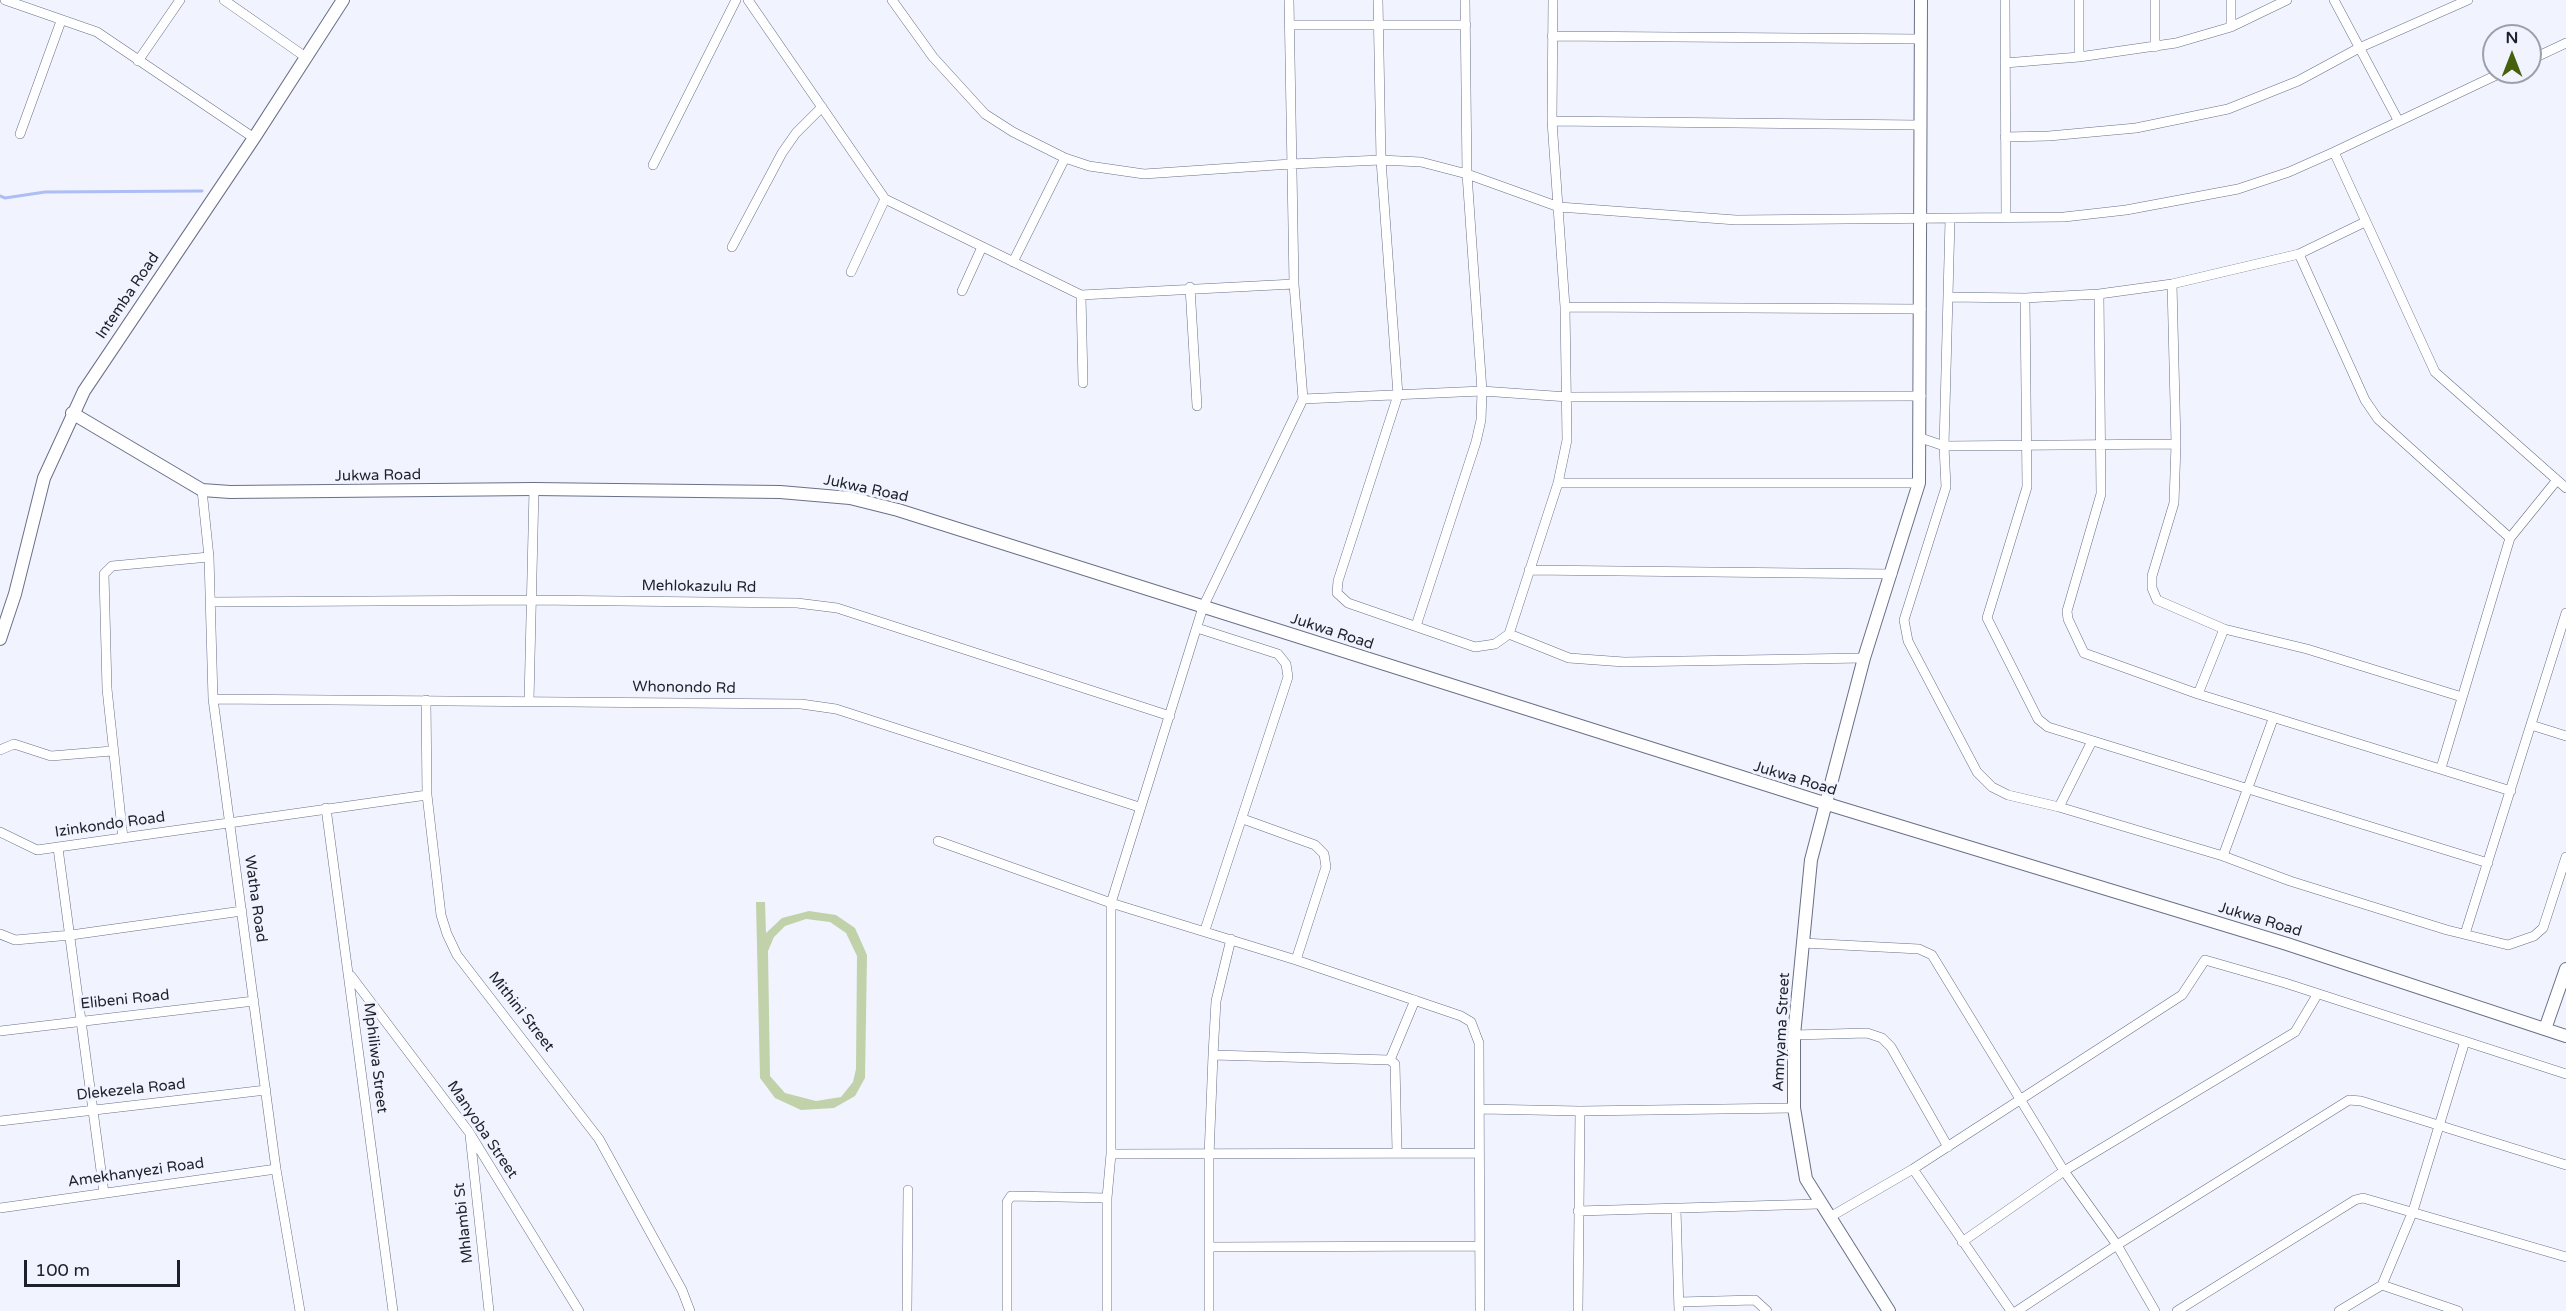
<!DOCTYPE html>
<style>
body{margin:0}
#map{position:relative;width:2566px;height:1311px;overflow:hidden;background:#f1f4ff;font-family:"Varela Round",sans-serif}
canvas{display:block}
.north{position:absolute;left:2482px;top:24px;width:60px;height:60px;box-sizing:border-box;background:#f1f4ff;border:2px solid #9d9faa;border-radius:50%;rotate:0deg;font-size:16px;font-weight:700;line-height:24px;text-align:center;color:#1e202a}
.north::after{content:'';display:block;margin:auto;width:21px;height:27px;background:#47600d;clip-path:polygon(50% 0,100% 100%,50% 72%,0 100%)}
.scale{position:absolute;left:24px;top:1260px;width:156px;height:27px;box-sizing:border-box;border:3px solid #1e202a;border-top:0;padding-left:8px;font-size:18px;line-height:21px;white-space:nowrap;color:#1e202a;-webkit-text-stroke:4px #f1f4ff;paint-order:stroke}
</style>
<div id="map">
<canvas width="2566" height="1311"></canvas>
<div class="north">N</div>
<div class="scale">100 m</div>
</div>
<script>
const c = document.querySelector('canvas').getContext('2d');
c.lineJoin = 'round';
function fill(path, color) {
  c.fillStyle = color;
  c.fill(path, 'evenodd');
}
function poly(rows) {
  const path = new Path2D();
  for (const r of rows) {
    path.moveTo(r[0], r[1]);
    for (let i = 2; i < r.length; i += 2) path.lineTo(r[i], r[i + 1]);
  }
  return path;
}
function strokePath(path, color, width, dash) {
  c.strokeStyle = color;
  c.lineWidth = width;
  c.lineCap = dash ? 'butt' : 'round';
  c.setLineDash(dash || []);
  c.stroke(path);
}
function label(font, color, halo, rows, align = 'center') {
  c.font = font + ' "Varela Round",sans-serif';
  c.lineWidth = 6;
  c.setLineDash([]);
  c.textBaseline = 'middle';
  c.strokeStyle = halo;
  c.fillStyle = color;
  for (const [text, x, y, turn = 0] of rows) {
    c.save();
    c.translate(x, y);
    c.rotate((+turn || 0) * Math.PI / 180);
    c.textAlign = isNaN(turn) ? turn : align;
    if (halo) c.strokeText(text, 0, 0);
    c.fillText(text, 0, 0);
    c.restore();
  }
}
const green = poly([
 [756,902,765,902,766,933,782,918,809,911,836,915,855,928,867,955,865,1078,855,1096,834,1108,801,1110,775,1098,760,1078],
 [806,919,830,922,846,933,857,956,856,1069,853,1082,841,1097,816,1101,785,1093,770,1076,768,951,774,937,785,926]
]);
const stream = poly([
 [0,196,5,198,45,192,202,191]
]);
const minor = poly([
 [5,0,97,32,254,138],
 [224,0,307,58],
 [748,0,885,199,1081,295,1294,284],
 [892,0,933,57,985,114,1013,132,1065,158,1089,166,1144,174,1291,164,1381,160,1421,162,1467,174,1559,207,1736,220,2064,217,2126,210,2238,189,2289,172,2334,152,2503,72],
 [1378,0,1381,160,1398,395,1338,581,1337,593,1348,603,1475,647,1495,644,1509,634,1558,483,1567,440,1565,307,1552,121,1553,0],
 [2005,0,2006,218],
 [2079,0,2079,57],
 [2155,0,2155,47],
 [2231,0,2231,27],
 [2334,0,2398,120],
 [1289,25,1466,25],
 [1552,36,1921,39],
 [2530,60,2566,43],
 [138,61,180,0],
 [2005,63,2079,57,2176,43,2231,27,2287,0],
 [1552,121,1919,125],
 [20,134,61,21],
 [2005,137,2049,136,2136,128,2228,109,2298,81,2359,48,2468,0],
 [2334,152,2435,372,2566,488],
 [653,165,736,0],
 [1950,220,1944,446,1946,487,1904,620,1908,641,1977,772,1992,787,2008,795,2059,807,2223,856,2290,881,2447,930,2508,945,2534,936,2543,928,2566,857],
 [732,247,782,153,796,133,822,107],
 [2299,254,2365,400,2378,419,2510,538],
 [1013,262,1065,158],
 [851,272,885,199],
 [2172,284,2176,444,2174,503,2152,576,2152,588,2157,600,2224,629,2307,649,2462,697],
 [1190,287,1197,406],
 [962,291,982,247],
 [2099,294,2101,494,2067,611,2068,619,2084,653,2198,694,2511,791],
 [1081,295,1083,383],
 [1948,297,2025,298,2099,294,2172,284,2299,254,2365,222],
 [2025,298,2027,487,1987,618,2038,719,2048,727,2488,863],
 [1565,307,1921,309],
 [1303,399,1482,391,1568,397,1921,396],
 [1921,438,1944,446,2176,444],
 [1558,483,1919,483],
 [202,490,209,557,213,699,276,1169,300,1311],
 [1529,570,1892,574],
 [210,602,533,600,797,603,837,608,1170,716],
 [1416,626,1476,442,1481,420,1482,391,1467,174,1465,0],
 [1197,628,1278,654,1286,664,1288,677,1205,930],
 [1509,634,1569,658,1624,662,1864,658],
 [2198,694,2224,629],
 [213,699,801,704,836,709,1139,807],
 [426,700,427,795,441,915,447,934,457,955,599,1139,682,1290,690,1311],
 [529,701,534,489],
 [2531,725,2566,736],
 [0,750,14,744,51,756,112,751],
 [2441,768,2510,538,2557,480],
 [2059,807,2092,741],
 [326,808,393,1311],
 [1243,819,1315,845,1324,854,1326,867,1296,960],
 [0,832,37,850,427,795],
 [123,838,107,689,104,574,112,566,209,557],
 [938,841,1111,903,1296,960,1461,1016,1471,1022,1479,1043,1480,1311],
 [58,848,104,1193],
 [2223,856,2273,719],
 [0,934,15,940,71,935,242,911],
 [2465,934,2566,613],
 [1803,943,1919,949,1932,955,2064,1171,2117,1245,2155,1311],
 [351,976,469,1132,579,1311],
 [0,1031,254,1001],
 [1794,1035,1867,1033,1882,1038,1891,1047,1948,1147],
 [1213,1055,1390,1060,1395,1064,1397,1151],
 [1390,1060,1415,1000],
 [1481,1109,1580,1111,1794,1108],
 [0,1121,266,1090],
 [470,1135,489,1311],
 [1111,1154,1479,1153],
 [1913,1169,2011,1311],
 [0,1208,276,1169],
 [1676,1209,1679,1311],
 [1578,1211,1819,1204],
 [1830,1217,1913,1169,2182,995,2205,960,2285,983,2566,1074],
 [1962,1242,2064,1171,2295,1032,2317,995],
 [1210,1247,1480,1246],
 [2382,1285,2413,1211,2465,1041],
 [1679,1302,1755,1300,1767,1311],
 [907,1311,908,1190],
 [1007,1311,1007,1202,1011,1196,1107,1198],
 [1107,1311,1107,1198,1111,1154,1111,903,1203,607,1303,399,1294,284,1289,0],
 [1209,1311,1209,1156,1213,1055,1216,1001,1231,939],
 [1578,1311,1580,1111],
 [2017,1311,2117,1245,2349,1100,2361,1101,2566,1165],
 [2177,1311,2355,1200,2363,1198,2566,1257],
 [2339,1311,2382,1285,2458,1311]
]);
const tertiary = poly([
 [72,413,202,490,230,492,534,489,780,492,850,498,898,510,1824,803,2287,944,2566,1036],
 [0,639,15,594,44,478,84,391,254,138,343,0],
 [2545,1029,2566,969],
 [1889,1311,1806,1179,1794,1108,1794,1035,1811,860,1864,658,1919,483,1921,0]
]);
const streetNames = [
 ["Intemba Road",128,296,-56],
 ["Jukwa Road",378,476,-1],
 ["Jukwa Road",866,489,12],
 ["Mehlokazulu Rd",699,587,1],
 ["Jukwa Road",1332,632,18],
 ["Whonondo Rd",684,688,1],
 ["Jukwa Road",1795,779,17],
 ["Izinkondo Road",110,825,-8],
 ["Watha Road",255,899,82],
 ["Jukwa Road",2260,920,17],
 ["Elibeni Road",125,1000,-6],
 ["Mithini Street",521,1012,52],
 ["Amnyama Street",1782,1032,-87],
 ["Mphiliwa Street",375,1058,83],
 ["Dlekezela Road",131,1090,-6],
 ["Manyoba Street",482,1130,56],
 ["Amekhanyezi Road",136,1173,-8],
 ["Mhlambi St",464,1223,-96]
];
fill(green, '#c1d1aa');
strokePath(stream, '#aebdf4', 3);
strokePath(minor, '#697088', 10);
strokePath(tertiary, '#697088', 14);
strokePath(minor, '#fff', 9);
strokePath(tertiary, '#fff', 12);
label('15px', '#1e202a', '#f1f4ff', streetNames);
</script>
